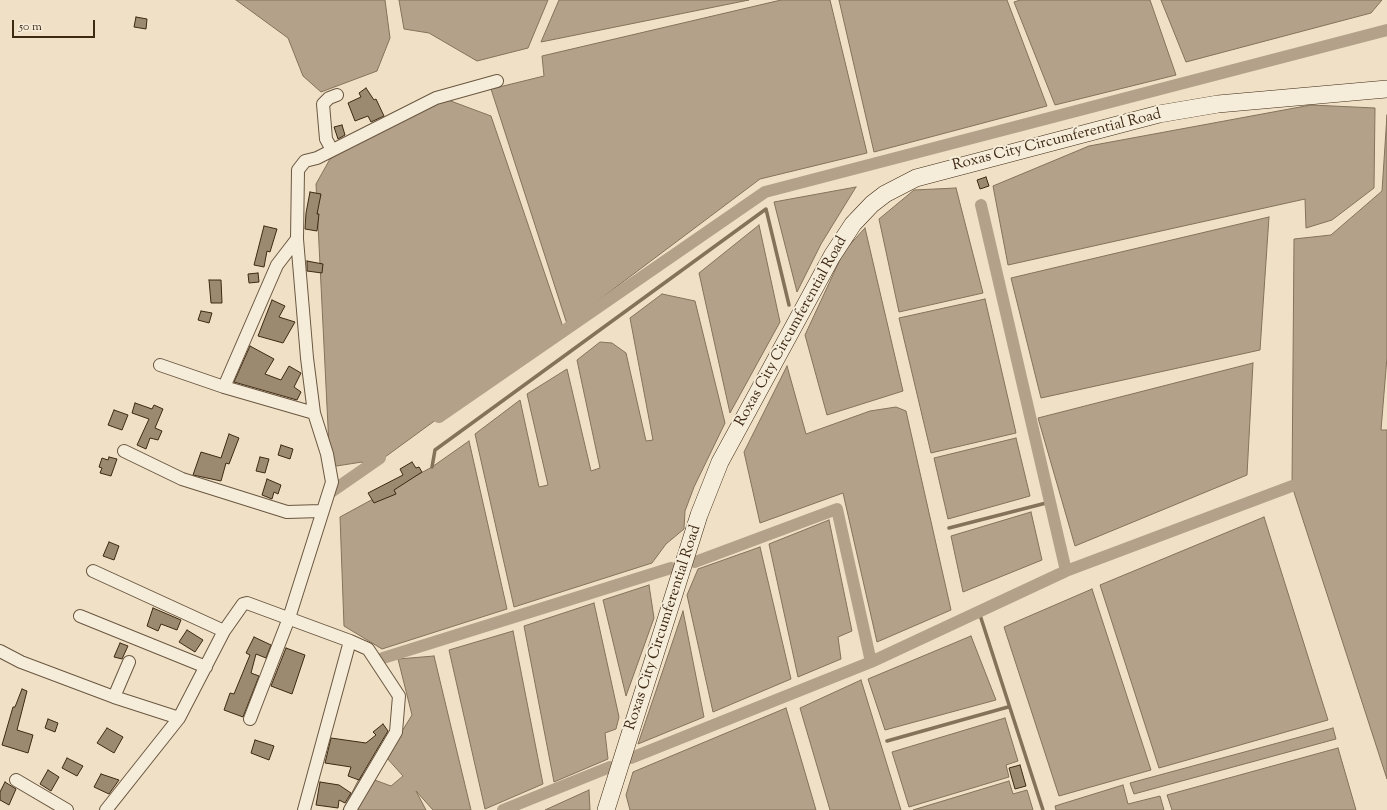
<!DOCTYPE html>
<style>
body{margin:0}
#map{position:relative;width:1387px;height:810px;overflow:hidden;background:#f0e1c6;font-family:"Sorts Mill Goudy",serif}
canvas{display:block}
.scale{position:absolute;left:12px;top:20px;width:83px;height:18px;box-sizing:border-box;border:2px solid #3e2913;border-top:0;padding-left:5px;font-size:12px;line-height:14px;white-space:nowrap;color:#3e2913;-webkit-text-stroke:3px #f5ecda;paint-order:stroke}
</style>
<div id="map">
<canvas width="1387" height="810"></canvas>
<div class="scale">50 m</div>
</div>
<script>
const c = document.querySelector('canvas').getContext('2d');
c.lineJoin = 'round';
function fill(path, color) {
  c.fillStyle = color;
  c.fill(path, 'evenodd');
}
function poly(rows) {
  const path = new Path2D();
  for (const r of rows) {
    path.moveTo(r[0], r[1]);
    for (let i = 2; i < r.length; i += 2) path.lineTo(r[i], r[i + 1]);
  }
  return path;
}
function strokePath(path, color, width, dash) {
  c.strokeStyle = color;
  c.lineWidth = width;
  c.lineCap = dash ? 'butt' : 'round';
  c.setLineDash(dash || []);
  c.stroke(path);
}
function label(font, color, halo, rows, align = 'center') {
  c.font = font + ' "Sorts Mill Goudy",serif';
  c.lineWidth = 4;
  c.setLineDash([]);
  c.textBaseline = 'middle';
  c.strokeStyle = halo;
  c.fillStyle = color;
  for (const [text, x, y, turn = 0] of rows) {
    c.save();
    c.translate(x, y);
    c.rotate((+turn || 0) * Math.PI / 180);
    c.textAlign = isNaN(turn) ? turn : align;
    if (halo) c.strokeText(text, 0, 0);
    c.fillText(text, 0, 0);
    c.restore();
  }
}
const water = poly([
 [236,0,385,0,390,38,377,71,321,92,303,76,288,38,236,0],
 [399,0,548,0,528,48,477,61,429,33,404,29,399,0],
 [559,0,749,0,541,42,559,0],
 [781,0,830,0,867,153,760,179,567,324,491,89,544,76,542,56,781,0],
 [839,0,1007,0,1047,106,874,152,839,0],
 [1020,0,1150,0,1176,75,1055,105,1014,2,1020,0],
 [1161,0,1382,0,1371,13,1186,62,1161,0],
 [440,97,491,116,563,327,370,468,362,462,330,467,316,184,330,159,440,97],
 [1311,105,1375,108,1374,188,1332,220,1306,228,1305,199,1008,265,993,186,1089,146,1311,105],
 [1387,115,1387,357,1381,430,1387,430,1387,779,1292,486,1294,239,1331,235,1382,191,1387,115],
 [856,187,821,244,797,292,774,202,856,187],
 [956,188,983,293,899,312,879,219,914,190,956,188],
 [1269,217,1260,350,1041,398,1011,278,1269,217],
 [759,225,780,322,730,413,699,273,759,225],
 [865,228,903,391,827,415,805,335,844,251,865,228],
 [662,294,695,301,725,423,694,487,685,511,684,529,666,544,652,563,514,607,475,434,520,400,539,487,548,485,527,394,567,369,591,471,600,468,577,360,600,342,612,343,626,353,646,441,653,440,630,318,662,294],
 [985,299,1016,433,931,453,899,318,985,299],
 [1253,363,1247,475,1075,546,1038,418,1253,363],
 [787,366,806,434,870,411,896,407,906,411,951,610,877,642,843,493,760,523,744,452,787,366],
 [1016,438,1030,496,948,519,934,458,1016,438],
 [469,441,507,609,382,649,344,626,340,517,432,467,469,441],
 [1031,512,1042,560,963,592,951,536,1031,512],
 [1264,517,1328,720,1159,768,1100,585,1264,517],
 [829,520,852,631,838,637,841,659,798,677,769,544,829,520],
 [760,547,791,679,713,712,687,595,698,569,760,547],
 [649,585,654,618,626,696,603,600,649,585],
 [1092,589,1151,770,1059,796,1004,627,1092,589],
 [594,603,619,717,616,729,605,733,608,759,554,782,524,626,594,603],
 [683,611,704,717,638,744,683,611],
 [513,631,543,784,485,809,449,650,513,631],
 [971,636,996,700,885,730,868,679,971,636],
 [434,656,471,810,433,810,416,791,426,810,343,810,361,775,391,786,403,776,386,757,412,715,398,659,434,656],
 [861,680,901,810,830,810,800,708,861,680],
 [786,708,816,810,630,810,626,795,633,772,786,708],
 [1005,718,1018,761,1006,765,1009,777,909,807,892,752,1005,718],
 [1333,728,1336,739,1134,794,1130,783,1333,728],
 [1338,748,1356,810,1172,810,1167,795,1338,748],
 [1009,781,1013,794,1027,790,1033,810,913,810,1009,781],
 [1123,785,1128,804,1160,796,1164,810,1056,810,1055,806,1123,785],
 [589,790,590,810,545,810,589,790]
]);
const stream = poly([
 [432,467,435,450,766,209,789,305],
 [949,528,1050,502],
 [979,612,1043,810],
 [887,741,1008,707]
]);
const canal = poly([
 [981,205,1066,571],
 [439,417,765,192,1387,30],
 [331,492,380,458],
 [695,562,837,509,871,662],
 [383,658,671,568],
 [631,758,871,662,1066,571,1292,486],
 [503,810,610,767]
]);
const building = poly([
 [136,17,147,19,146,29,134,27,136,17],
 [366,88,374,100,376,99,384,116,371,122,368,116,355,121,348,103,361,97,359,93,366,88],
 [342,125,345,135,338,139,334,127,342,125],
 [986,177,989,186,980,189,977,180,986,177],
 [310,192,321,194,317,214,319,214,317,231,305,229,306,213,310,192],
 [264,226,277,229,270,252,267,251,264,267,254,265,264,226],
 [307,261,323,264,322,273,307,271,307,261],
 [258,273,259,282,249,283,248,274,258,273],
 [209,280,221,280,222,303,211,303,209,280],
 [272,300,285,306,279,317,295,322,283,343,258,336,272,300],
 [201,311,212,313,209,323,198,320,201,311],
 [250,346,274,359,265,374,281,380,289,366,301,373,294,387,301,392,297,400,234,382,250,346],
 [135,403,152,409,154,405,163,409,155,428,162,431,158,440,150,438,146,449,137,445,149,419,132,413,135,403],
 [114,410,128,415,122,430,108,425,114,410],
 [229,434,239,438,229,464,226,463,221,481,193,475,201,452,221,458,229,434],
 [281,445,293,449,290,459,278,455,281,445],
 [109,457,117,459,111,476,100,473,102,468,99,467,102,458,108,460,109,457],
 [260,457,269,459,265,473,256,471,260,457],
 [412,462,416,468,419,467,422,472,394,490,396,494,374,503,368,493,403,475,400,469,412,462],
 [267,479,281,485,278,494,274,492,272,499,262,495,267,479],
 [109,542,119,546,114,560,103,556,109,542],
 [153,608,181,620,177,630,161,624,158,631,147,626,153,608],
 [187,630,203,640,195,652,179,642,187,630],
 [254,637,271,645,266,658,256,654,251,673,259,676,243,717,224,710,230,693,234,694,250,655,246,653,254,637],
 [120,643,128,646,122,659,114,657,120,643],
 [286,648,305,655,292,694,271,686,286,648],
 [22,689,27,691,17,730,33,735,28,753,2,745,13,707,15,707,22,689],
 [48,719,58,723,55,732,45,728,48,719],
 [383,724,388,731,359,780,348,776,351,767,325,763,331,738,366,743,376,735,373,732,383,724],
 [107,728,123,737,114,753,97,743,107,728],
 [255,740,274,746,269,760,251,753,255,740],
 [67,758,83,766,77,776,62,768,67,758],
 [1020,765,1026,786,1015,789,1009,768,1020,765],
 [48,770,59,777,51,791,40,784,48,770],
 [101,774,119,780,109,794,94,787,101,774],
 [5,782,16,789,9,805,0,800,0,792,5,782],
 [320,782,339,785,351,793,345,803,339,800,338,808,316,805,320,782]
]);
const street = poly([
 [332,150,326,139,323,104,329,98,337,95],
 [160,365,224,387,314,413],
 [224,387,277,265,297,239],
 [124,451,182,479,287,512,321,511],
 [93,571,224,631],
 [80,616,206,667],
 [0,651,21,662,114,697,179,718],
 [114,697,129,662],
 [250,719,289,618,332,482,327,454,314,413,307,358,297,239,298,170,305,161,317,158,436,98,497,81],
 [16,780,67,810],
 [106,810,179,718,224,631,243,604,247,603,350,641,304,810],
 [350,810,396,732,399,696,368,649,350,641]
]);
const secondary = poly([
 [606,810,699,515,720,462,832,256,853,224,872,204,885,194,916,178,1159,114,1218,104,1387,89]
]);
const streetNames = [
 ["Roxas City Circumferential Road",1057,141,-14],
 ["Roxas City Circumferential Road",792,332,-61],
 ["Roxas City Circumferential Road",664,628,-72]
];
fill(water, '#b3a289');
strokePath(water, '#84725a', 1);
strokePath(stream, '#84725a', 3.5);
strokePath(canal, '#b3a289', 12);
fill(building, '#9b8970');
strokePath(building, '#3e2913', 1);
strokePath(street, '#6a5740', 14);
strokePath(secondary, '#3e2913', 18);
strokePath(street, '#f5ecda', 12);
strokePath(secondary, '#f5ecda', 17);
label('15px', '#3e2913', '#f5ecda', streetNames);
</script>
